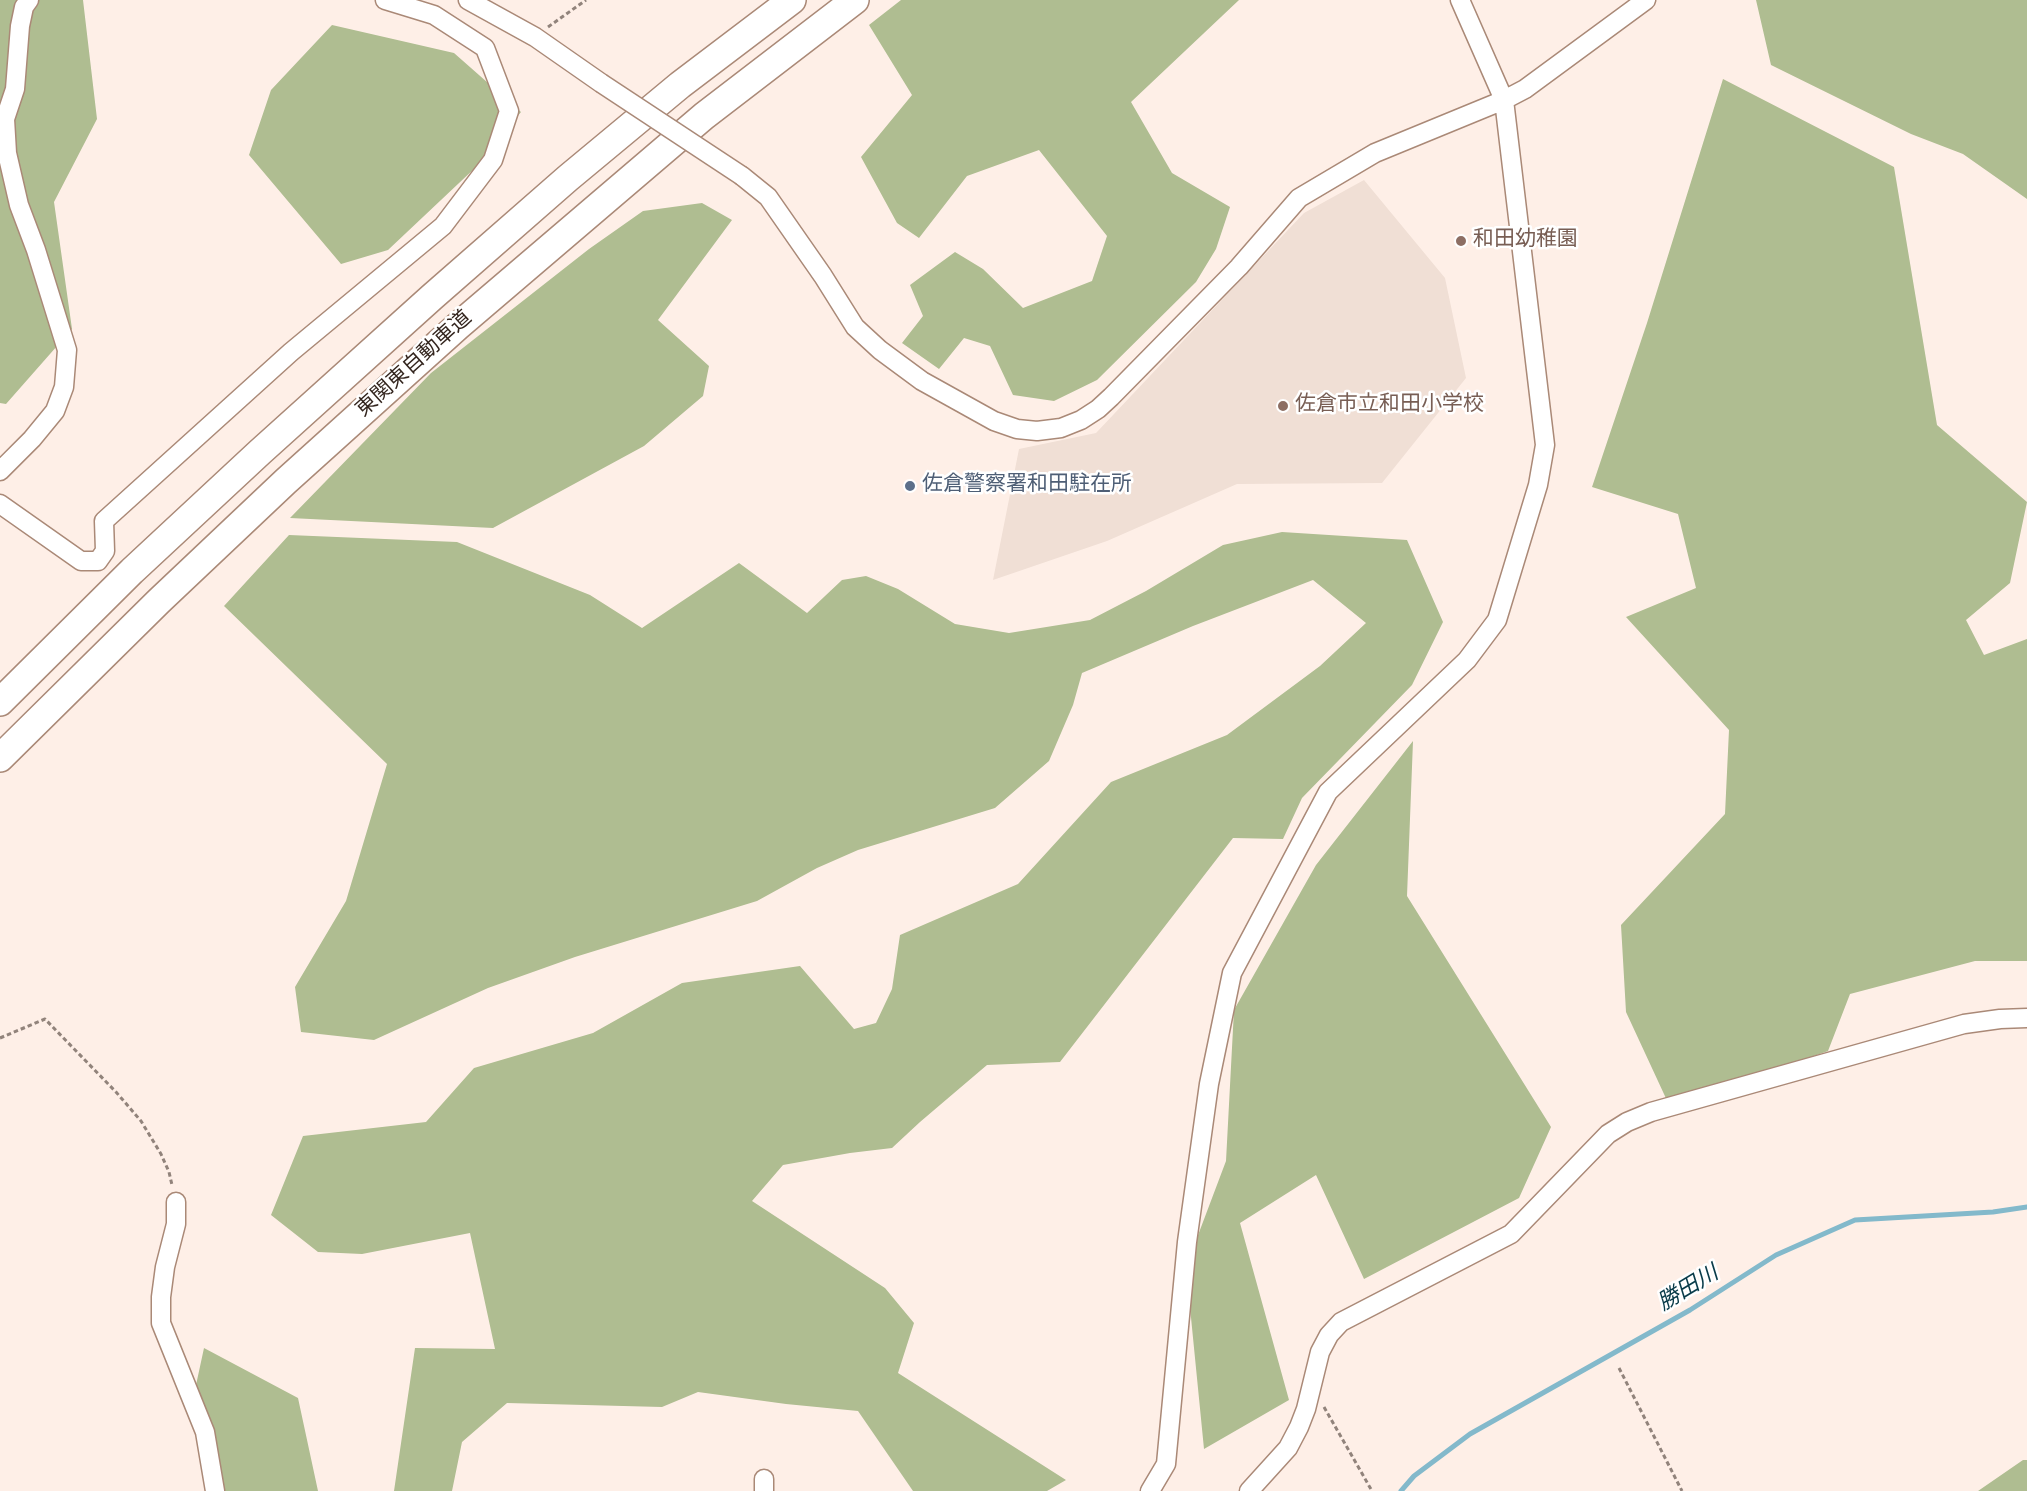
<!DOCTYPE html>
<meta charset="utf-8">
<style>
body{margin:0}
canvas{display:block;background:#feefe7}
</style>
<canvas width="2027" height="1491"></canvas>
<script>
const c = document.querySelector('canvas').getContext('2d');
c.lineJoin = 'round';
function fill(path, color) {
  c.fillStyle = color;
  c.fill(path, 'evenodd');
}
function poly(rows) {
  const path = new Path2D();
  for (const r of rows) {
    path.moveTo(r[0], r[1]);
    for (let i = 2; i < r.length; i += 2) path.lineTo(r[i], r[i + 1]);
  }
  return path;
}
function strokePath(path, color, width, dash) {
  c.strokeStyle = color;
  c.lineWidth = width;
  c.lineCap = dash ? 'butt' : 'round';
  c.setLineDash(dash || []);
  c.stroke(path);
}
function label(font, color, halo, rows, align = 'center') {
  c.font = font + ' Spectral,"Noto Sans JP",serif';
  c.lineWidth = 5;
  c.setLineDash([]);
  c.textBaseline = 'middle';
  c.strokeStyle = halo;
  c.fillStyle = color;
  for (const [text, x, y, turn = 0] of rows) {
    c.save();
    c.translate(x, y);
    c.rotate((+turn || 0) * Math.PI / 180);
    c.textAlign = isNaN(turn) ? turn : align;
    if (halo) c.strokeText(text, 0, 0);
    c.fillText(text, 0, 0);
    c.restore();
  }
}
const built = poly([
 [1364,180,1445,278,1466,378,1382,483,1237,484,1107,541,993,580,1019,449,1096,433,1304,213]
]);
const forest = poly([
 [0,0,83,0,97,119,54,202,72,329,6,404,0,403],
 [901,0,1239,0,1131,102,1172,173,1230,207,1216,249,1196,282,1097,380,1054,401,1013,395,990,346,964,338,939,369,902,343,923,316,910,285,955,252,983,269,1023,308,1092,281,1107,236,1039,150,967,176,919,238,897,223,861,157,912,95,869,25],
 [1756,0,2027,0,2027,199,1963,154,1911,134,1771,65],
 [332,25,454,53,521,112,476,167,388,250,341,264,249,155,271,90],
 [1723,79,1894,167,1937,425,2027,502,2010,583,1966,620,1984,655,2027,639,2027,961,1975,961,1850,994,1828,1051,1670,1107,1626,1012,1621,925,1725,814,1729,730,1626,617,1696,588,1678,514,1592,487,1647,323],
 [702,203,732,220,658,320,709,366,703,396,644,446,493,528,290,518,431,373,589,249,643,211],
 [1282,532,1407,540,1443,622,1412,685,1302,798,1283,839,1233,838,1060,1062,987,1065,920,1122,892,1148,850,1153,783,1165,752,1201,885,1288,914,1323,898,1373,1066,1480,1047,1491,913,1491,858,1411,786,1404,698,1392,662,1407,507,1403,462,1442,452,1491,394,1491,415,1348,495,1349,470,1233,362,1254,318,1252,271,1215,303,1136,426,1122,474,1068,593,1033,682,983,800,966,854,1029,876,1023,892,989,900,935,1018,884,1111,782,1227,735,1320,666,1366,623,1313,580,1193,626,1082,673,1073,705,1049,761,995,808,858,850,817,868,757,901,575,957,488,988,374,1040,301,1032,295,987,346,901,387,764,224,606,289,535,457,542,590,595,642,628,739,563,807,613,842,580,866,576,898,589,955,624,1009,633,1090,620,1146,591,1223,545],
 [1413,741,1407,896,1551,1127,1519,1198,1364,1279,1316,1175,1240,1223,1289,1400,1204,1449,1186,1267,1226,1161,1234,1010,1316,865],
 [204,1348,298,1398,318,1491,214,1491,193,1399],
 [2023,1460,2027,1460,2027,1491,1978,1491]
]);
const stream = poly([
 [1401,1491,1414,1476,1470,1434,1690,1310,1776,1255,1855,1220,1993,1212,2027,1207]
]);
const path = poly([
 [548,27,586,0],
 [0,1038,45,1019,116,1092,141,1121,161,1154,169,1172,172,1185],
 [1619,1368,1682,1491],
 [1324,1407,1372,1491]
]);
const minor = poly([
 [468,0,535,37,601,83],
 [742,176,768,197,823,276,855,327,880,350,922,381,994,421,1017,429,1037,431,1061,428,1081,420,1098,409,1111,397,1239,267,1299,198,1375,153,1504,100,1525,89,1646,0],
 [0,471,32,439,55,411,64,387,67,350,36,250,19,205,7,153,5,119,15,89,20,26,24,7,29,0],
 [0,504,81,561,98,561,105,551,104,521,291,352,443,226,493,160,509,111,485,48,434,15,385,0],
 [176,1202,176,1224,165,1267,161,1297,161,1323,205,1432,215,1491],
 [764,1491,764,1479],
 [1150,1491,1166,1464,1187,1242,1209,1084,1232,973,1328,792,1467,660,1497,620,1538,485,1545,445,1504,100,1460,0],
 [1249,1491,1288,1448,1299,1427,1306,1409,1320,1352,1329,1335,1341,1322,1511,1234,1608,1134,1627,1122,1651,1112,1964,1024,2000,1019,2027,1018]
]);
const highway = poly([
 [0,702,132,571,260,452,432,297,568,178,680,85,792,0],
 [0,758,159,601,286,481,458,326,704,116,855,0]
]);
const minorBridge = poly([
 [601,83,742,176]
]);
const markers = [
 [1461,241,6,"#8d6e63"],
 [1283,406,6,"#8d6e63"],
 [910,486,6,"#5c6f8a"]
];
const educationNames = [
 ["和田幼稚園",1473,241],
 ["佐倉市立和田小学校",1295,406]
];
const streetNames = [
 ["東関東自動車道",415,365,-42]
];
const serviceNames = [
 ["佐倉警察署和田駐在所",922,486]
];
const waterNames = [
 ["勝田川",1689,1290,-31]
];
fill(built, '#f0dfd5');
fill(forest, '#afbd91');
strokePath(stream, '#83b9cb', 5);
strokePath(minor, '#aa8977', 21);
strokePath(highway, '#aa8977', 30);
strokePath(path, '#91837b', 3, [4.5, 3]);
strokePath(minor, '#fff', 18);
strokePath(highway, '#fff', 27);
strokePath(minorBridge, '#aa8977', 21, []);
strokePath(minorBridge, '#fff', 18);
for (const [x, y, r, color] of markers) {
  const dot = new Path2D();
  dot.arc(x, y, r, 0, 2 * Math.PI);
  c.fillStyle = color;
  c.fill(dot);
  strokePath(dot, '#fff', 2);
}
label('21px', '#785e54', '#fff', educationNames, 'left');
label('21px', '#33251e', '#fff', streetNames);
label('21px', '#4e5e75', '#fff', serviceNames, 'left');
label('italic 22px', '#093b49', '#fff', waterNames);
</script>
